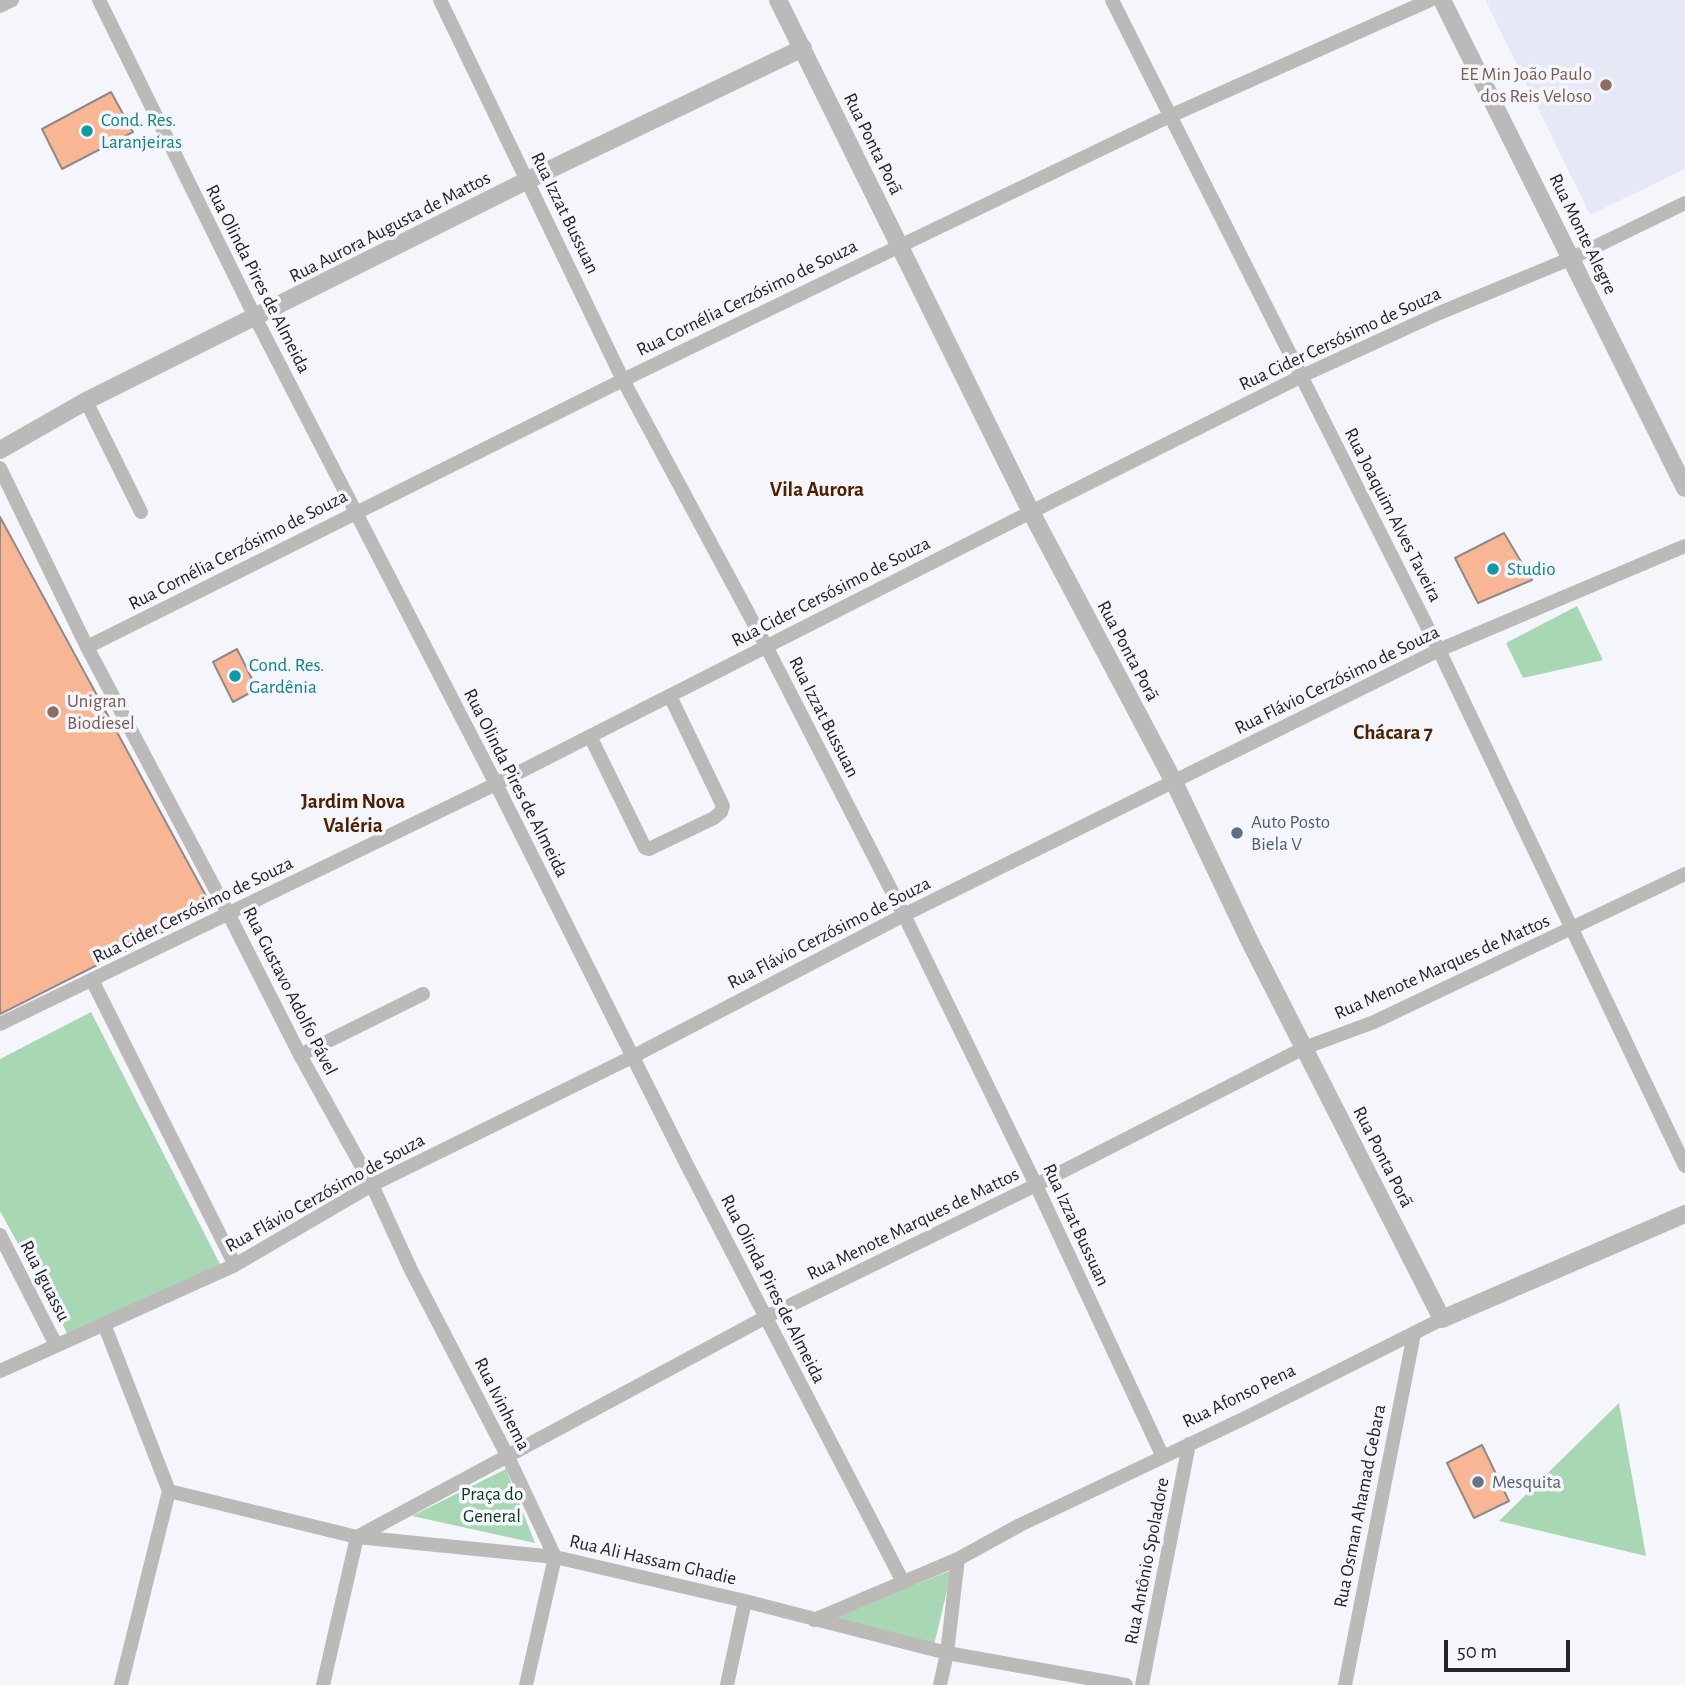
<!DOCTYPE html>
<meta charset="utf-8">
<style>
body{margin:0}
#map{position:relative;width:1685px;height:1685px;overflow:hidden;background:#f5f6fc;font-family:"Alegreya Sans",sans-serif}
canvas{display:block}
.scale{position:absolute;left:1444px;top:1640px;width:126px;height:32px;box-sizing:border-box;border:4px solid #242426;border-top:0;padding-left:9px;font-size:21px;line-height:24px;white-space:nowrap;color:#242426;-webkit-text-stroke:5px #f5f6fc;paint-order:stroke}
</style>
<div id="map">
<canvas width="1685" height="1685"></canvas>
<div class="scale">50 m</div>
</div>
<script>
const c = document.querySelector('canvas').getContext('2d');
c.lineJoin = 'round';
function fill(path, color) {
  c.fillStyle = color;
  c.fill(path, 'evenodd');
}
function poly(rows) {
  const path = new Path2D();
  for (const r of rows) {
    path.moveTo(r[0], r[1]);
    for (let i = 2; i < r.length; i += 2) path.lineTo(r[i], r[i + 1]);
  }
  return path;
}
function strokePath(path, color, width, dash) {
  c.strokeStyle = color;
  c.lineWidth = width;
  c.lineCap = dash ? 'butt' : 'round';
  c.setLineDash(dash || []);
  c.stroke(path);
}
function label(font, color, halo, rows, align = 'center') {
  c.font = font + ' "Alegreya Sans",sans-serif';
  c.lineWidth = 7;
  c.setLineDash([]);
  c.textBaseline = 'middle';
  c.strokeStyle = halo;
  c.fillStyle = color;
  for (const [text, x, y, turn = 0] of rows) {
    c.save();
    c.translate(x, y);
    c.rotate((+turn || 0) * Math.PI / 180);
    c.textAlign = isNaN(turn) ? turn : align;
    if (halo) c.strokeText(text, 0, 0);
    c.fillText(text, 0, 0);
    c.restore();
  }
}
const built = poly([
 [1489,0,1685,0,1685,169,1590,215,1486,1]
]);
const green = poly([
 [1577,606,1603,660,1523,678,1506,643],
 [91,1012,221,1266,73,1344,0,1211,0,1059],
 [1619,1403,1646,1556,1499,1521],
 [506,1469,535,1543,412,1516],
 [952,1570,934,1645,829,1621,902,1590]
]);
const building = poly([
 [111,92,133,132,62,169,42,129,111,92],
 [0,517,212,907,0,1014,0,517],
 [1504,533,1532,580,1478,603,1455,558,1504,533],
 [237,649,257,689,233,702,213,662,237,649],
 [1482,1445,1509,1501,1474,1518,1447,1463,1482,1445]
]);
const minor = poly([
 [99,0,256,319,496,784,688,1167,903,1582],
 [440,0,623,380,766,646,904,915,1036,1185,1163,1457],
 [1112,0,1439,650,1685,1166],
 [0,6,12,0],
 [86,401,141,512],
 [0,468,87,647,229,915,300,1055,372,1185,411,1270,508,1457,555,1557,526,1685],
 [87,647,623,380,900,246,1170,116,1430,0],
 [590,736,645,848,649,849,714,818,721,812,723,806,670,696],
 [92,980,235,1265],
 [0,1024,496,784,1031,512,1302,376,1437,314,1572,258,1685,203],
 [300,1055,423,994],
 [0,1235,56,1345],
 [104,1324,169,1491],
 [0,1371,235,1265,372,1185,632,1057,904,915,1439,650,1685,546],
 [169,1491,357,1537,555,1557,745,1601,947,1653,1126,1685],
 [814,1620,958,1559,1020,1525,1245,1418,1442,1319],
 [121,1685,169,1491],
 [323,1685,357,1537,766,1317,1036,1185,1304,1048,1374,1022,1685,874],
 [727,1685,745,1601],
 [940,1685,947,1653,958,1559],
 [1142,1685,1189,1444],
 [1345,1685,1414,1334]
]);
const tertiary = poly([
 [778,0,1031,512,1174,782,1250,942,1442,1319,1685,1214],
 [1442,0,1685,488],
 [0,450,86,401,528,180,803,48]
]);
const markers = [
 [1606,85,7,"#8d6e63"],
 [87,131,7,"#0f9aa8"],
 [1493,569,7,"#0f9aa8"],
 [235,676,7,"#0f9aa8"],
 [53,712,7,"#8d6e63"],
 [1237,833,7,"#5c6f8a"],
 [1478,1482,7,"#6b7280"]
];
const educationNames = [
 ["EE Min João Paulo",1592,74],
 ["dos Reis Veloso",1592,96],
 ["Unigran",67,701,"left"],
 ["Biodiesel",67,723,"left"]
];
const cultureNames = [
 ["Cond. Res.",101,120],
 ["Laranjeiras",101,142],
 ["Studio",1507,569],
 ["Cond. Res.",249,665],
 ["Gardênia",249,687]
];
const streetNames = [
 ["Rua Ponta Porã",873,144,64],
 ["Rua Izzat Bussuan",565,213,64],
 ["Rua Aurora Augusta de Mattos",390,227,-27],
 ["Rua Monte Alegre",1583,234,64],
 ["Rua Olinda Pires de Almeida",258,279,63],
 ["Rua Cornélia Cerzósimo de Souza",747,298,-26],
 ["Rua Cider Cersósimo de Souza",1340,339,-25],
 ["Rua Joaquim Alves Taveira",1393,515,63],
 ["Rua Cornélia Cerzósimo de Souza",238,550,-27],
 ["Rua Cider Cersósimo de Souza",831,592,-27],
 ["Rua Ponta Porã",1128,651,62],
 ["Rua Flávio Cerzósimo de Souza",1337,680,-26],
 ["Rua Izzat Bussuan",824,717,63],
 ["Rua Olinda Pires de Almeida",516,783,63],
 ["Rua Cider Cersósimo de Souza",193,910,-26],
 ["Rua Flávio Cerzósimo de Souza",829,933,-27],
 ["Rua Menote Marques de Mattos",1442,967,-24],
 ["Rua Gustavo Adolfo Pável",290,991,63],
 ["Rua Ponta Porã",1383,1157,63],
 ["Rua Flávio Cerzósimo de Souza",325,1193,-29],
 ["Rua Menote Marques de Mattos",913,1224,-26],
 ["Rua Izzat Bussuan",1076,1225,65],
 ["Rua Iguassu",45,1281,63],
 ["Rua Olinda Pires de Almeida",773,1289,63],
 ["Rua Afonso Pena",1239,1396,-26],
 ["Rua Ivinhema",502,1404,63],
 ["Rua Osman Ahamad Gebara",1360,1506,-79],
 ["Rua Ali Hassam Ghadie",653,1560,13],
 ["Rua Antônio Spoladore",1147,1561,-79]
];
const serviceNames = [
 ["Auto Posto",1251,822],
 ["Biela V",1251,844]
];
const worshipNames = [
 ["Mesquita",1492,1482]
];
const parkNames = [
 ["Praça do",492,1494],
 ["General",492,1516]
];
const neighbourhoodNames = [
 ["Vila Aurora",817,490],
 ["Chácara 7",1393,733],
 ["Jardim Nova",353,802],
 ["Valéria",353,826]
];
fill(built, '#e7e8f5');
fill(green, '#a8d7b4');
fill(building, '#f9b695');
strokePath(building, '#908a88', 2);
strokePath(minor, '#bcbab8', 14);
strokePath(tertiary, '#bcbab8', 18);
for (const [x, y, r, color] of markers) {
  const dot = new Path2D();
  dot.arc(x, y, r, 0, 2 * Math.PI);
  c.fillStyle = color;
  c.fill(dot);
  strokePath(dot, '#f5f6fc', 2.5);
}
label('19px', '#785e54', '#f5f6fc', educationNames, 'right');
label('19px', '#0d838f', '#f5f6fc', cultureNames, 'left');
label('19px', '#242426', '#f5f6fc', streetNames);
label('19px', '#4e5e75', '#f5f6fc', serviceNames, 'left');
label('19px', '#5b616d', '#f5f6fc', worshipNames, 'left');
label('19px', '#0b3b1e', '#f5f6fc', parkNames);
label('bold 21px', '#4d2100', '#f5f6fc', neighbourhoodNames);
</script>
